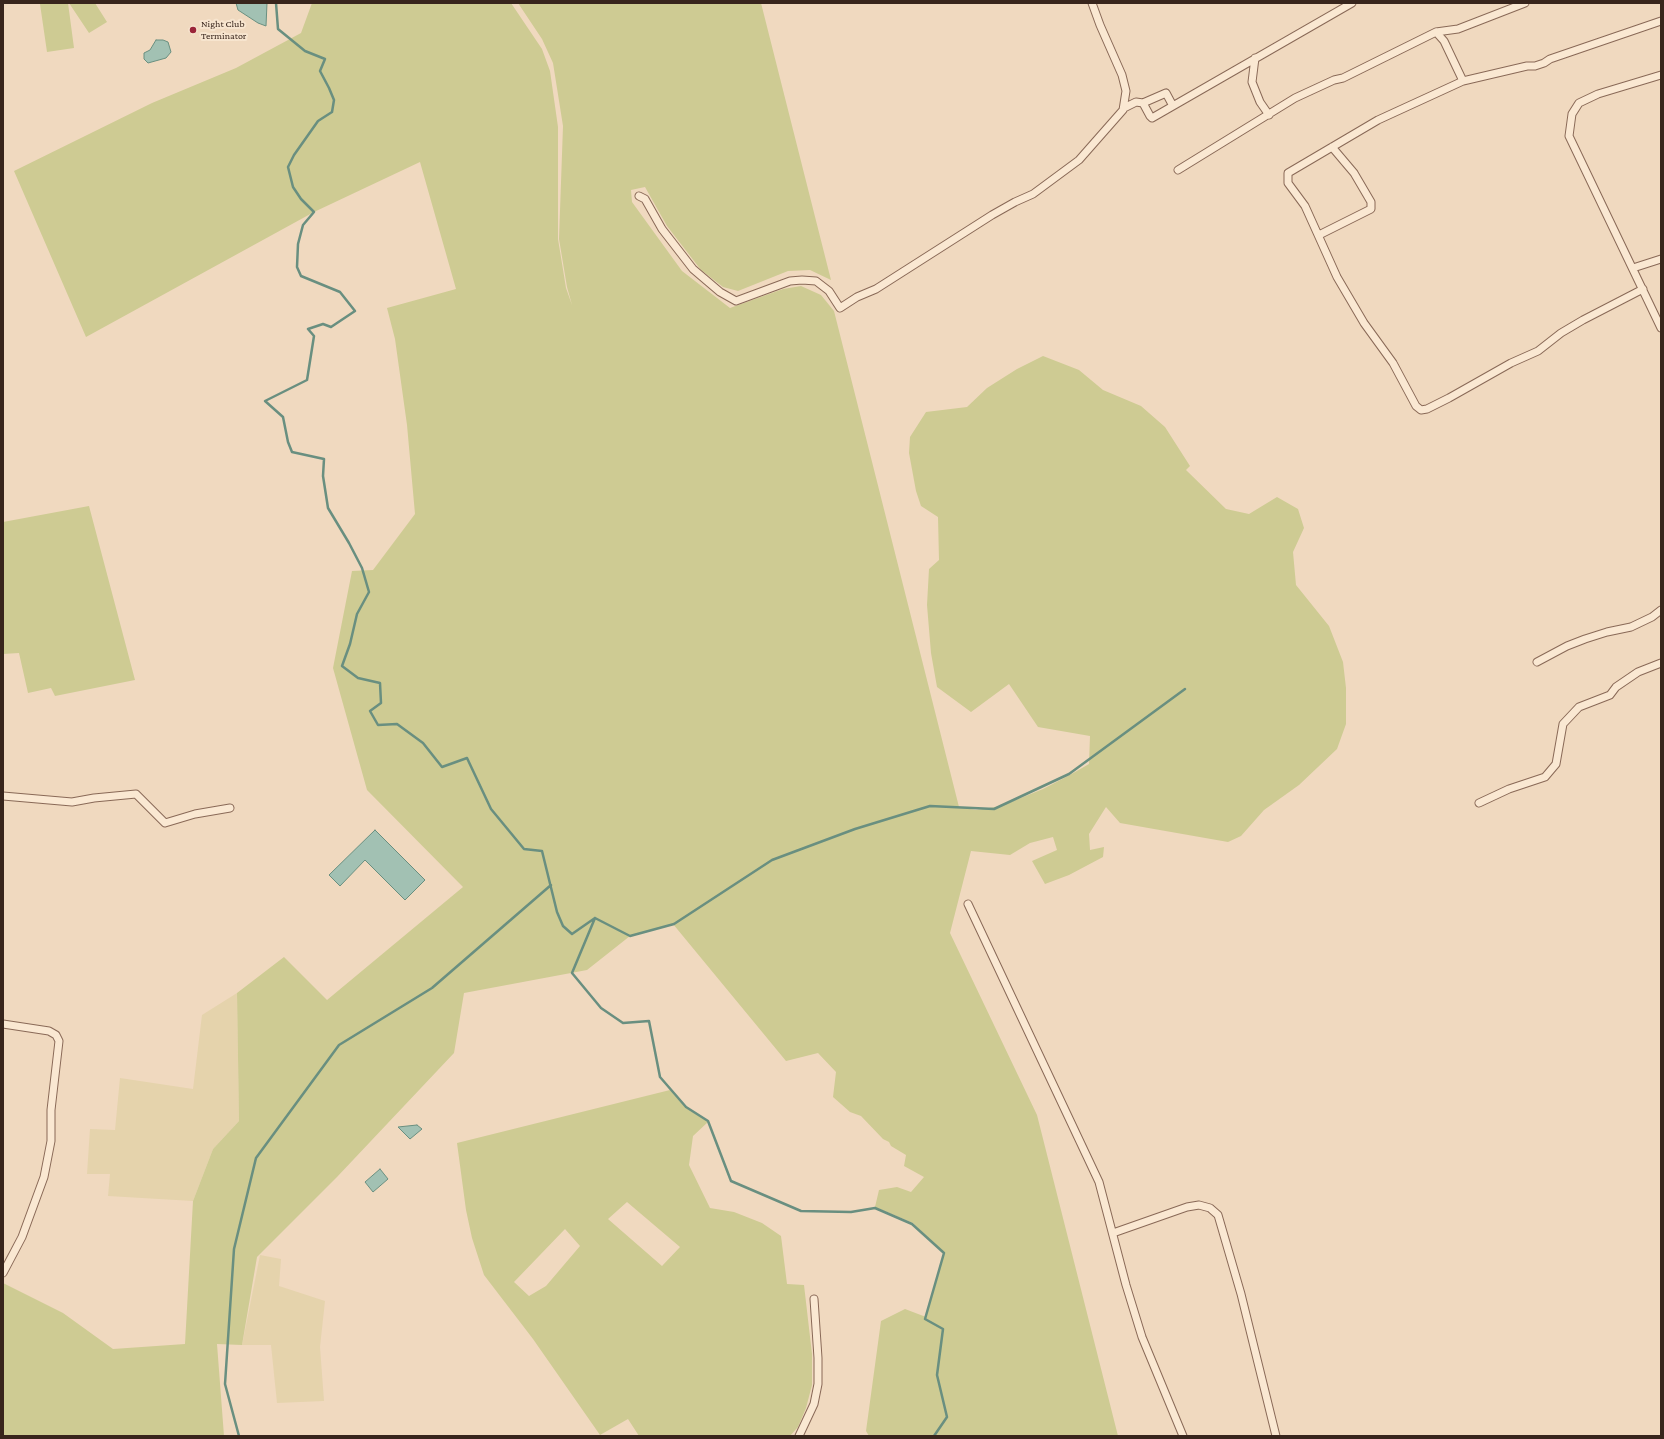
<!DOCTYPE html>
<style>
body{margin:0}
#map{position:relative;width:1664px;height:1439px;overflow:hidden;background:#f0d9bf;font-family:"Crimson Pro",serif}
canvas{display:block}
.frame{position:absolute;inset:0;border:4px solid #38251c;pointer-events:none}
</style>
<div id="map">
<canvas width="1664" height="1439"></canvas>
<div class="frame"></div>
</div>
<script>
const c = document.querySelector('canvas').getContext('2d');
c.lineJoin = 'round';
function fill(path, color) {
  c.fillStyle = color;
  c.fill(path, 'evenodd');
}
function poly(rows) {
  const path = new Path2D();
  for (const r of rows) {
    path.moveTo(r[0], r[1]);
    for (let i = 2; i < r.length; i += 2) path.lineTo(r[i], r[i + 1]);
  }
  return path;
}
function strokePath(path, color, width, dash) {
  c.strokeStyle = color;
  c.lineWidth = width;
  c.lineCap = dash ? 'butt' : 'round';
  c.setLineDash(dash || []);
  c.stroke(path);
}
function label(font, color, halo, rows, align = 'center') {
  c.font = font + ' "Crimson Pro",serif';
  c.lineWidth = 4;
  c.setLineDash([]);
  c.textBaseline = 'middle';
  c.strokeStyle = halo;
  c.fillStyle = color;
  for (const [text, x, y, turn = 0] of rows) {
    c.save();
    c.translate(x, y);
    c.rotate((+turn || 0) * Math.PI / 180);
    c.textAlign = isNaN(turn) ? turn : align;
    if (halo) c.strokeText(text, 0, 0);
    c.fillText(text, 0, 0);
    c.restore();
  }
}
const farmland = poly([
 [237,993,239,1121,213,1149,193,1201,108,1196,110,1174,87,1174,90,1129,115,1130,120,1078,193,1089,202,1015],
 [260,1255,281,1259,279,1286,325,1301,320,1347,324,1401,277,1403,271,1345,242,1345]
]);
const green = poly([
 [48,3,68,3,74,48,47,52,40,4],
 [69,3,95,3,107,22,89,33],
 [312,3,511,3,542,49,550,71,558,127,558,239,566,288,572,305,567,287,559,239,563,126,553,63,542,39,518,3,761,3,831,280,810,270,788,271,738,291,723,287,701,270,667,226,645,187,631,190,632,202,682,271,730,308,783,289,801,286,821,295,834,311,959,807,976,810,1001,806,1043,789,1068,776,1089,764,1090,736,1038,727,1009,684,971,712,937,687,931,653,927,605,929,569,939,560,938,517,921,506,916,491,909,453,910,437,926,412,967,407,987,388,1017,369,1043,356,1079,370,1103,390,1141,406,1165,427,1190,466,1186,470,1226,509,1249,514,1277,497,1298,509,1304,528,1293,552,1296,585,1329,626,1343,662,1346,688,1346,724,1337,749,1299,785,1264,810,1241,836,1228,842,1120,823,1106,807,1089,834,1090,850,1104,847,1103,857,1069,875,1045,884,1032,861,1057,850,1053,837,1030,843,1010,855,971,851,950,933,1037,1115,1118,1436,869,1436,866,1431,881,1321,905,1309,926,1317,944,1253,913,1223,875,1207,879,1190,897,1187,911,1192,924,1177,904,1166,906,1155,891,1146,889,1142,883,1139,861,1116,850,1112,833,1097,836,1072,818,1053,786,1061,673,924,630,936,587,970,464,993,454,1053,337,1177,257,1257,242,1345,217,1344,224,1436,3,1436,3,1283,63,1313,113,1349,185,1344,193,1201,213,1149,239,1121,237,993,284,957,327,1000,463,887,367,790,333,668,352,571,373,570,415,514,407,425,395,339,387,308,456,289,420,162,314,212,86,337,14,171,152,103,236,68,301,33],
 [89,506,135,680,55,696,51,688,28,693,19,653,3,654,3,522],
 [670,1090,686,1108,708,1122,693,1136,689,1165,710,1208,734,1212,762,1223,781,1236,787,1284,804,1285,812,1354,812,1385,806,1408,798,1427,790,1436,639,1436,628,1419,600,1435,533,1339,484,1275,472,1238,466,1210,457,1143],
 [627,1202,680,1247,662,1266,608,1219],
 [565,1229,580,1246,546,1286,529,1296,514,1282]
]);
const water = poly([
 [236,3,267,3,266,26,258,23,238,10,236,3],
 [156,40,163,40,168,42,171,52,166,58,148,63,144,59,144,53,150,50,156,40],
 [375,830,425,880,405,900,365,860,340,886,329,875,375,830],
 [417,1125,422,1129,410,1139,398,1127,417,1125],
 [380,1169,388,1179,373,1192,365,1182,380,1169]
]);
const stream = poly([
 [276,3,278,29,305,51,325,59,320,71,329,88,334,100,332,112,318,121,294,155,288,167,293,187,301,199,314,212,303,225,298,244,297,267,301,276,340,292,355,311,331,327,323,324,308,329,314,336,307,380,265,401,283,417,288,442,292,452,324,459,323,476,328,508,349,543,362,568,369,592,357,614,350,644,342,666,358,678,380,683,381,703,370,711,378,725,397,724,423,743,442,767,467,758,491,809,524,849,542,851,557,912,563,926,572,934,595,918,572,973,601,1008,623,1023,649,1021,660,1077,686,1107,708,1121,731,1181,801,1211,851,1212,875,1208,912,1224,944,1253,925,1319,943,1329,937,1375,947,1417,934,1436],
 [595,918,630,936,674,924,772,860,855,829,930,806,994,809,1069,774,1185,689],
 [239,1436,225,1384,234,1249,256,1158,339,1045,432,988,551,885]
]);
const minor = poly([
 [1436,32,1444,41,1463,81],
 [1255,58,1252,82,1260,102,1269,115],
 [1661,75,1598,94,1579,103,1572,114,1569,136,1661,328],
 [1143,103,1166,93,1173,106],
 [1124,108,1136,102,1143,103,1150,116,1152,118,1352,3],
 [1178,170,1295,98,1334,80,1343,78,1436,32,1458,29,1525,3],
 [639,196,645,199,662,229,693,269,720,292,736,301,790,281,802,280,816,281,829,291,840,308,857,297,876,289,992,215,1015,202,1033,194,1079,160,1123,110,1126,91,1122,75,1100,25,1092,3],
 [1319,235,1371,209,1371,202,1354,173,1332,147],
 [1633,268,1661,259],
 [1643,289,1583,320,1561,333,1538,351,1511,363,1449,398,1427,409,1421,410,1416,406,1393,363,1364,323,1337,277,1305,206,1288,183,1288,173,1378,120,1463,81,1527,66,1535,66,1544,63,1550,59,1661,21],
 [1537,662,1567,646,1585,639,1607,632,1631,627,1652,617,1661,610],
 [3,796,72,802,94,798,136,794,165,823,195,814,230,808],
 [1479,803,1509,789,1545,777,1556,764,1563,724,1579,707,1610,695,1616,687,1638,672,1661,663],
 [968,904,1099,1182,1126,1285,1142,1337,1183,1436],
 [3,1024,49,1031,56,1035,59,1041,51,1110,51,1141,44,1177,22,1237,3,1273],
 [1113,1233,1187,1207,1199,1205,1210,1208,1218,1215,1241,1294,1276,1436],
 [799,1436,814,1404,818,1384,818,1358,814,1299]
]);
const markers = [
 [193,30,4,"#9a2438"]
];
const poiNames = [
 ["Night Club",201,24],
 ["Terminator",201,36]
];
fill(farmland, '#e5d3ac');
fill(green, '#cecb93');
fill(water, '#a2c1b3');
strokePath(water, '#698f80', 1);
strokePath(stream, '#698f80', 2.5);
strokePath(minor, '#896957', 9);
strokePath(minor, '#fae8d2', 7);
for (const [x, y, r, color] of markers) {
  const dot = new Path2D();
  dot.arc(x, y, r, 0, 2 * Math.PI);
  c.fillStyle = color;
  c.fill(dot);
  strokePath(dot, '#f7e5cf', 1.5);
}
label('10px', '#38251c', '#f7e5cf', poiNames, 'left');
</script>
